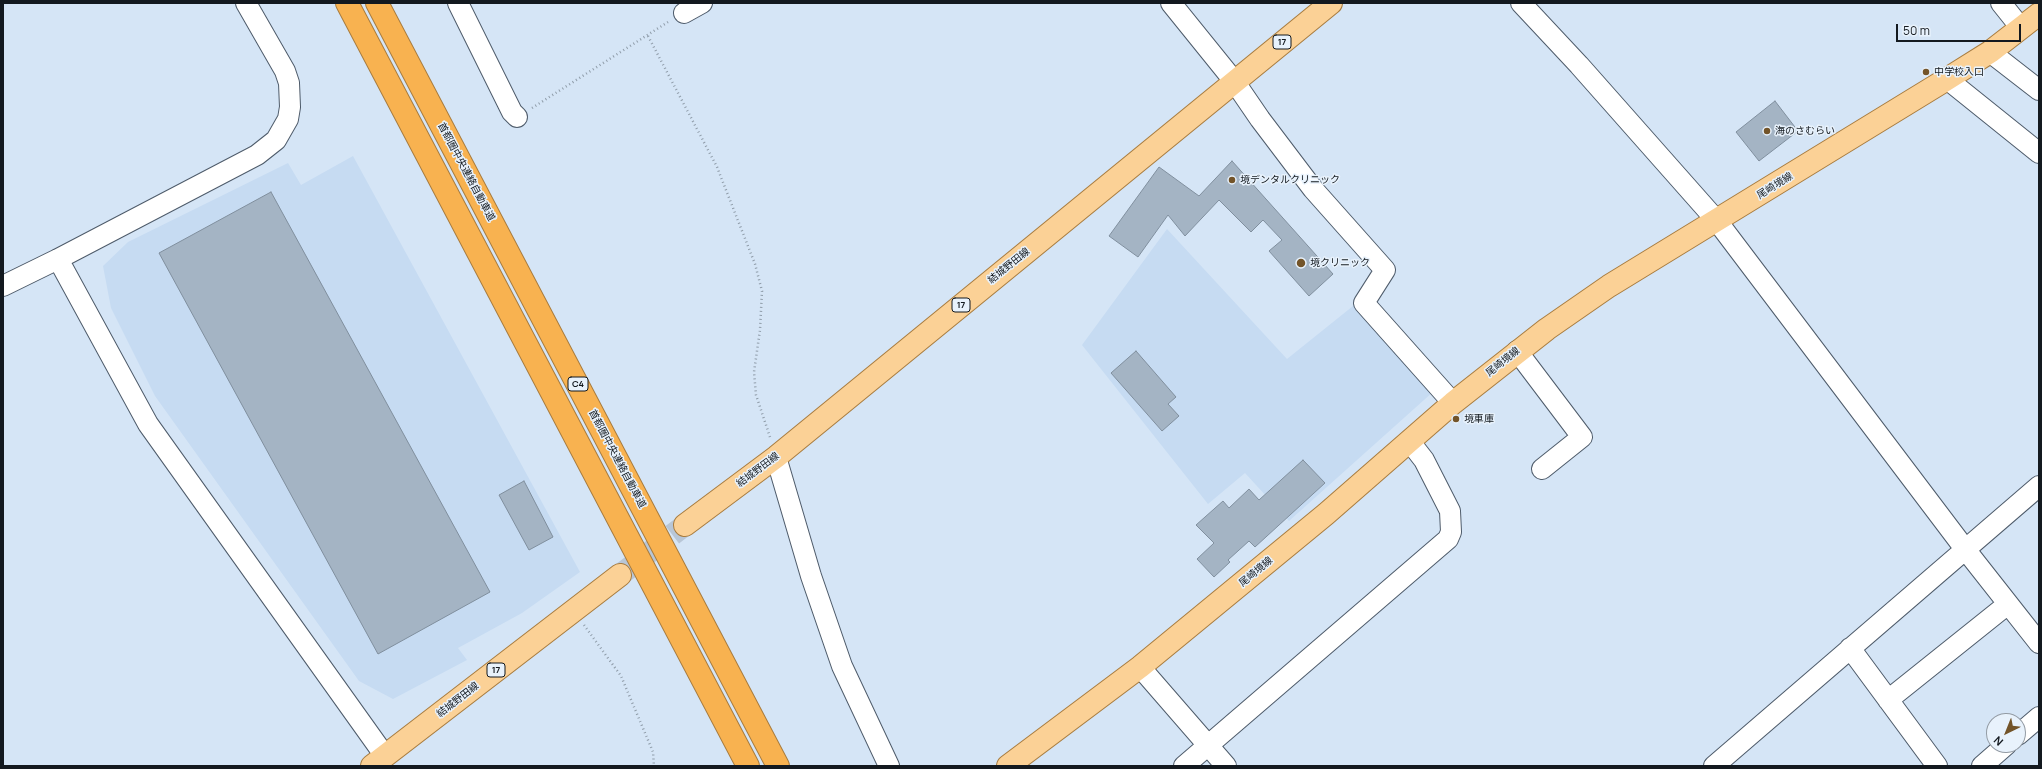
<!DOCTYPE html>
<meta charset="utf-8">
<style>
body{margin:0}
#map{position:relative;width:2042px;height:769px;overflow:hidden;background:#d5e5f6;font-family:Manrope,sans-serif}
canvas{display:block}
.frame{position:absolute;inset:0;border:4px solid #13191f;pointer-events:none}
.north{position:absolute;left:1986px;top:713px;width:40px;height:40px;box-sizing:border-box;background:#e8f2fc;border:1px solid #939ba4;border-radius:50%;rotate:223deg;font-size:11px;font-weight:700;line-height:16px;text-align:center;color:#13191f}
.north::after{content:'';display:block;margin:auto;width:14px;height:18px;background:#735429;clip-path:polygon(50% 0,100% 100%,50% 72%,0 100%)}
.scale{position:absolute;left:1896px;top:24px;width:125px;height:18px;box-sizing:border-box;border:2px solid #13191f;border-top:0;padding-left:5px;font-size:12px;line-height:14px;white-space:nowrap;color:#13191f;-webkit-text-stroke:3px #e8f2fc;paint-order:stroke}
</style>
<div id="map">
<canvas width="2042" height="769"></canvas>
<div class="frame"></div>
<div class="north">N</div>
<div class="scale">50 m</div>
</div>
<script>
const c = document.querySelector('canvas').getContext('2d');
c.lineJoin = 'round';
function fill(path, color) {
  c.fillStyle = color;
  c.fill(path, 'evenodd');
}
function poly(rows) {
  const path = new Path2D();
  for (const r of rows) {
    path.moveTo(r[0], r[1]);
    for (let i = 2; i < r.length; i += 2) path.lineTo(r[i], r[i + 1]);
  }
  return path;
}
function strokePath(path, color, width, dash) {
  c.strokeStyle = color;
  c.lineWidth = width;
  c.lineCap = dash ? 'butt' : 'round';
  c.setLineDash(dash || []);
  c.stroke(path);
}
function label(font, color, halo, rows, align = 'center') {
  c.font = font + ' Manrope,"Noto Sans JP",sans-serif';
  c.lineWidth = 3;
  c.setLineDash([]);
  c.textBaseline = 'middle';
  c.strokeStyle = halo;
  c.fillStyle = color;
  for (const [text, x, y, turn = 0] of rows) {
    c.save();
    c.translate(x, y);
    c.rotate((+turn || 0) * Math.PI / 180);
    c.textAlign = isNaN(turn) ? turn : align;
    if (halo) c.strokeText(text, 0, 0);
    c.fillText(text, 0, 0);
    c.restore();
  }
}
const built = poly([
 [353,156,580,572,522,613,458,648,467,660,393,699,359,681,155,396,111,308,103,266,128,242,288,163,301,185],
 [1167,229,1287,359,1358,302,1434,391,1289,521,1245,473,1208,504,1082,345]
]);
const building = poly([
 [1775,101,1798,131,1759,161,1736,132,1775,101],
 [1232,161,1333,274,1309,296,1269,251,1282,240,1263,220,1251,232,1219,200,1185,236,1168,215,1138,257,1109,236,1159,167,1199,196,1232,161],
 [271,192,490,592,378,654,159,253,271,192],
 [1136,351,1176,397,1168,404,1179,416,1162,431,1111,373,1136,351],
 [1303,460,1325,483,1255,547,1249,541,1228,560,1230,562,1214,577,1197,559,1214,543,1196,525,1223,501,1229,508,1249,489,1259,500,1303,460],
 [524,481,553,537,529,550,499,495,524,481]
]);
const majorTunnel = poly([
 [620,575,685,525]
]);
const path = poly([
 [648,36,717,167,755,264,762,291,760,330,754,372,756,395,770,437],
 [532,108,668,22],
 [584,625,621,676,653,752,654,766]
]);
const minor = poly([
 [458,3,512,112,517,117],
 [1171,3,1234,81,1260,119,1313,189,1385,270,1364,303,1453,403],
 [1521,3,1579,65,1717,221,1965,549,2039,643],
 [2001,3,2021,28],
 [684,13,702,3],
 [1990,52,2039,90],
 [1947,79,2039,153],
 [58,259,148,424,385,756],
 [3,286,58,259,257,155,276,140,288,119,290,107,289,83,285,71,246,3],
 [1517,351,1582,437,1542,469],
 [776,457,811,576,842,666,889,766],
 [1850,648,1937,766],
 [1140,667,1226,766],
 [1888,700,2008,604],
 [2018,735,2039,717],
 [1184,766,1448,539,1451,532,1450,511,1424,460,1410,442],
 [1714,766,2039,486],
 [1982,766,2006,745]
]);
const major = poly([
 [685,525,776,457,1331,3],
 [372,766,620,575],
 [1008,766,1140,667,1326,514,1453,403,1547,329,1609,286,1947,79,1990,52,2039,14]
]);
const highway = poly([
 [347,3,748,766],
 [377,3,778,766]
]);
const markers = [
 [1926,72,4,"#735429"],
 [1767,131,4,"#735429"],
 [1232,180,4,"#735429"],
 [1301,263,5,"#735429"],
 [1456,419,4,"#735429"]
];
const shields = [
 [1282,42,18],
 [961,305,18],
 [578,384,20],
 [496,670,18]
];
const shieldNames = [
 ["17",1282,42],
 ["17",961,305],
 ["C4",578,384],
 ["17",496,670]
];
const poiNames = [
 ["中学校入口",1934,72],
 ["海のさむらい",1775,131],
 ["境デンタルクリニック",1240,180],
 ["境クリニック",1310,263],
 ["境車庫",1464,419]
];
const streetNames = [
 ["首都圏中央連絡自動車道",466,172,62],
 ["尾崎境線",1775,186,-32],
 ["結城野田線",1009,266,-39],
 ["尾崎境線",1503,362,-39],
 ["首都圏中央連絡自動車道",617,459,62],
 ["結城野田線",758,470,-37],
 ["尾崎境線",1256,572,-40],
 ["結城野田線",458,700,-38]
];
fill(built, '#c6dbf2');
fill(building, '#a4b4c4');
strokePath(building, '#808f9e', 1);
strokePath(majorTunnel, '#b8c6d6', 22, [22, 11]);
strokePath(minor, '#4e5b6a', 22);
strokePath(major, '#a87c3f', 24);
strokePath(highway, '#a87c3f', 24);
strokePath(path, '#909daa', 2.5, [1, 3]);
strokePath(minor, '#fff', 20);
strokePath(major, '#fbd196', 22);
strokePath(highway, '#f8b250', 22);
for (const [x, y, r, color] of markers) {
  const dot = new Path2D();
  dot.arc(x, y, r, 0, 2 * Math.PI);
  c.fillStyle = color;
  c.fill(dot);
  strokePath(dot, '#e8f2fc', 1.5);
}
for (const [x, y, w] of shields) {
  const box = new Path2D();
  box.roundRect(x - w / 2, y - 7, w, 14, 3);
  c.fillStyle = '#e8f2fc';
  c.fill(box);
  strokePath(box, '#13191f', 1);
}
label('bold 9px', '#13191f', null, shieldNames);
label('10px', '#13191f', '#e8f2fc', poiNames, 'left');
label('10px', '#13191f', '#e8f2fc', streetNames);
</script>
